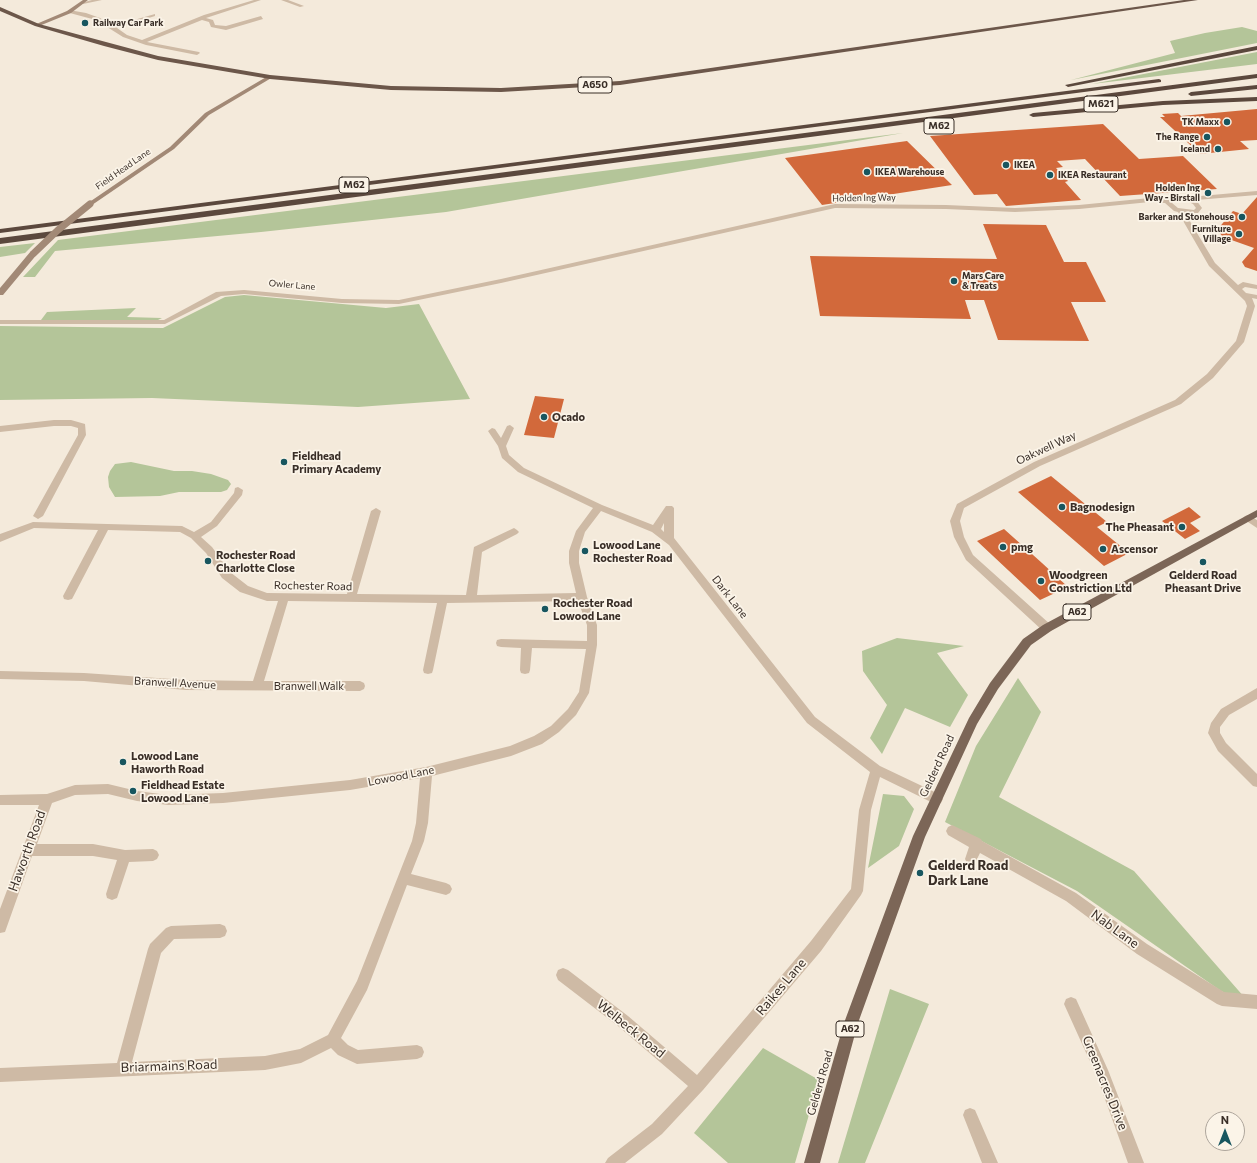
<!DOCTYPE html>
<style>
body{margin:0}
#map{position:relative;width:1257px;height:1163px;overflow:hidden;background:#f4eadb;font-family:Commissioner,sans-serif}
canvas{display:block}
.north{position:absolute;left:1205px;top:1111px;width:40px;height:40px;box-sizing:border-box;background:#fbf4e8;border:1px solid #ada59b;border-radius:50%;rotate:0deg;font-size:11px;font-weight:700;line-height:16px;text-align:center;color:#392e27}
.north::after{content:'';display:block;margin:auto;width:14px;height:18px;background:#18565f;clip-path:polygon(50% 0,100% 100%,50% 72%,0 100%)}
</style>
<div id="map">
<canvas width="1257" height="1163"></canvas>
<div class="north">N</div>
</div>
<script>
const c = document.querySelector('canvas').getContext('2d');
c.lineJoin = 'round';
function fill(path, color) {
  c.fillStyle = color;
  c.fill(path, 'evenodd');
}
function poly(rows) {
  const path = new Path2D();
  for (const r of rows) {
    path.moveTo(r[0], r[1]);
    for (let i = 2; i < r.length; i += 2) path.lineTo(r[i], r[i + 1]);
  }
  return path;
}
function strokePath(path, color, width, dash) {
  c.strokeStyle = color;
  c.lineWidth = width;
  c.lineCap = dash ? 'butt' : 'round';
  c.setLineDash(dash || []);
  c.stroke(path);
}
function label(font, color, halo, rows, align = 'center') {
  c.font = font + ' Commissioner,sans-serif';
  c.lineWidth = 3.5;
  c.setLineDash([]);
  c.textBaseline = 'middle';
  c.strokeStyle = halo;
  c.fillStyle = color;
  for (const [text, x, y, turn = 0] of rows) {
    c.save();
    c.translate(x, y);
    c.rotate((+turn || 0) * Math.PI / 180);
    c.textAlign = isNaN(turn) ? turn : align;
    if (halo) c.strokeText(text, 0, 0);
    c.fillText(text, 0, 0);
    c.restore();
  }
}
const green = poly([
 [1242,27,1257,31,1257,43,1071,80,1175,53,1170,41,1205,33],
 [1257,52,1257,64,1092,84],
 [903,133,446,212,261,232,55,251,35,277,23,277,58,240],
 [35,243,25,253,0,257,0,247],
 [244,295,386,308,419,304,470,399,358,407,152,398,0,400,0,326,163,328,225,297],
 [136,308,127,317,162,318,158,320,41,320,47,312],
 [131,462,174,471,192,471,211,474,228,480,231,484,227,490,221,492,179,492,160,496,115,497,109,487,108,477,110,471,115,464],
 [897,638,964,646,937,653,968,695,950,727,905,708,882,754,870,738,887,705,863,671,862,651],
 [1018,678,1041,712,999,797,1134,871,1252,1006,1221,991,1077,891,945,822,976,746],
 [883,794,904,796,914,809,899,846,868,868],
 [890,989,929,1004,865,1163,838,1163],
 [763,1048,819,1080,795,1163,728,1163,694,1133]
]);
const building = poly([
 [1257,109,1257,140,1240,141,1249,149,1210,153,1200,154,1160,117,1165,117,1162,114,1178,113,1181,116],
 [1103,124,1139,159,1183,156,1217,189,1120,196,1085,159,1057,161,1063,167,1056,168,1068,181,1065,182,1081,200,1006,206,997,194,974,195,930,136],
 [907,141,952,185,822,205,785,158],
 [1257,197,1257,271,1245,267,1242,262,1254,248,1223,237,1217,230,1233,211,1242,214],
 [983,224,1046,225,1064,262,1086,262,1106,302,1071,302,1089,341,998,340,984,300,965,300,971,319,820,316,810,256,997,259],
 [535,396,564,399,554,438,524,435],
 [1051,476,1107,522,1097,527,1129,553,1104,566,1018,492],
 [1189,507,1201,517,1190,523,1200,531,1185,539,1162,521],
 [1004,529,1042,563,1068,587,1040,600,977,541]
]);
const minor = poly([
 [254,0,261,0,206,18,213,20,215,25,226,26,261,16,263,19,226,30,211,27,209,22,202,20,147,42,199,52,200,53,197,55,146,45,123,37,96,20,66,12,69,10,86,13,100,18,113,26,155,14,155,16,117,28,127,35,142,40,204,15,254,0],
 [281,0,288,0,304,6,300,7,281,0],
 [1257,191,1257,195,1196,200,1202,208,1198,213,1185,213,1215,263,1238,285,1243,282,1257,285,1257,289,1245,287,1242,289,1246,293,1257,295,1257,299,1252,298,1255,306,1244,342,1213,378,1181,404,1040,466,964,508,960,521,964,537,973,555,1051,625,1052,628,1051,631,1047,632,1043,631,966,560,954,537,950,521,957,504,1034,462,1175,400,1207,374,1236,341,1247,306,1245,301,1209,266,1178,212,1174,211,1165,203,1150,202,1079,209,1015,212,946,209,835,208,501,283,399,304,342,303,244,294,221,296,165,324,0,324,0,320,164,320,216,292,244,290,342,299,399,300,501,279,835,204,946,205,1015,208,1079,205,1150,198,1168,199,1174,196,1189,197,1257,191],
 [1175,200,1187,201,1193,204,1196,208,1194,210,1178,208,1172,203,1175,200],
 [54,420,71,420,85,424,86,435,43,516,38,519,33,516,78,435,78,428,71,426,54,426,0,432,0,426,54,420],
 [510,425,514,428,506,446,509,455,524,468,602,505,653,525,666,506,672,506,674,508,674,538,815,717,880,766,941,795,943,799,941,803,937,804,933,803,880,777,871,810,863,891,861,895,821,951,703,1090,662,1134,625,1163,605,1163,608,1158,652,1124,688,1086,618,1026,558,980,556,975,558,970,563,968,568,970,628,1016,697,1075,811,941,851,889,859,810,870,772,807,723,669,545,652,532,601,511,585,532,579,551,579,563,587,597,597,625,597,645,589,693,576,715,559,732,542,744,511,756,432,776,428,823,424,841,411,874,446,883,450,885,452,889,450,893,446,895,407,885,367,990,341,1038,348,1045,358,1050,417,1045,422,1047,424,1052,422,1057,417,1059,357,1064,338,1055,331,1048,301,1063,265,1070,0,1082,0,1068,117,1063,148,949,150,944,166,928,171,926,220,924,225,926,227,931,225,936,220,938,174,939,161,953,132,1062,265,1056,300,1049,328,1035,357,981,412,841,416,823,420,778,350,790,223,803,168,805,137,801,108,794,75,795,52,803,37,844,93,844,125,850,153,849,157,851,159,855,157,859,153,861,129,862,117,898,112,900,107,898,106,894,117,860,93,856,32,856,5,932,0,933,0,909,39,805,0,805,0,795,47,794,75,785,108,784,137,791,168,795,223,793,350,780,426,767,510,746,534,736,551,726,568,709,579,692,586,649,532,648,530,670,529,673,525,674,521,673,520,670,521,648,501,647,497,646,496,643,497,640,501,639,587,641,587,625,578,601,447,603,433,670,432,673,428,674,424,673,423,670,437,603,288,601,264,681,360,681,364,683,365,686,364,689,360,691,186,690,84,681,0,679,0,671,84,673,186,680,253,681,278,601,267,601,240,592,222,578,206,553,191,538,180,532,108,530,72,599,68,600,64,599,63,596,98,530,34,528,0,542,0,534,33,522,182,526,194,532,211,522,234,493,235,488,238,487,243,490,242,495,217,526,201,537,212,547,230,572,248,586,267,593,347,594,371,511,376,508,381,511,357,594,466,595,474,547,514,528,517,530,519,532,517,534,482,552,477,595,576,593,569,563,569,551,576,531,593,508,518,472,502,458,498,446,488,431,492,428,495,429,501,438,507,426,510,425],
 [664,523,664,532,661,529,664,523],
 [1248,515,1257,520,1257,528,1245,520,1243,518,1245,516,1248,515],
 [1257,688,1257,699,1229,715,1220,727,1220,733,1226,743,1257,774,1257,787,1253,786,1218,751,1208,733,1211,723,1221,709,1257,688],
 [952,825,981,839,982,841,1076,893,1147,944,1224,992,1257,995,1257,1009,1222,1006,1217,1004,1137,954,1066,901,980,853,975,863,971,865,967,863,965,859,969,847,948,835,946,831,948,827,952,825],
 [1071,997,1076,999,1108,1070,1144,1163,1128,1163,1097,1077,1064,1004,1066,999,1071,997],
 [970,1108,975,1110,998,1163,982,1163,963,1115,965,1110,970,1108]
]);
const tertiary = poly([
 [92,0,102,0,83,4,81,3,92,0]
]);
const secondary = poly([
 [83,0,88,0,71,13,39,26,34,25,67,11,83,0],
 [268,76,273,77,209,115,174,149,92,205,88,205,88,203,170,147,205,113,268,76],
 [31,251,38,253,3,295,0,295,0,288,31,251]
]);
const primary = poly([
 [1257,510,1257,517,1051,631,1031,645,998,689,977,724,925,837,858,1023,820,1163,804,1163,844,1023,913,836,969,718,990,683,1023,639,1043,625,1257,510]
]);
const trunk = poly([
 [1184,0,1198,0,620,85,501,92,391,90,270,79,158,60,104,46,35,26,0,11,0,7,39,24,158,56,270,75,391,86,501,88,620,81,1184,0]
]);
const motorway = poly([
 [1257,46,1257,50,1068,87,1065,85,1257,46],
 [1257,74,1257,78,0,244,0,238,1257,74],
 [1159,79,1161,80,1161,82,0,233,0,229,1159,79],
 [1257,85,1257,89,1191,96,1188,94,1191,92,1257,85],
 [1257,97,1257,101,1163,105,1033,117,1029,115,1033,113,1163,101,1257,97]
]);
const secondaryBridge = poly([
 [34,253,58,230,90,204]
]);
const markers = [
 [85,23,4,"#18565f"],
 [1227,122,4,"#18565f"],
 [1207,137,4,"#18565f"],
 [1218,149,4,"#18565f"],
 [1006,165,4,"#18565f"],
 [867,172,4,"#18565f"],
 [1050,175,4,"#18565f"],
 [1208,193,4,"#18565f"],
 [1242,217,4,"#18565f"],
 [1239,234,4,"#18565f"],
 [954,281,4,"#18565f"],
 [544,417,4,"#18565f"],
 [284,462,4,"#18565f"],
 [1062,507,4,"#18565f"],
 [1182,527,4,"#18565f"],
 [1003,547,4,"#18565f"],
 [1103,549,4,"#18565f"],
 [585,551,4,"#18565f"],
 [208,561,4,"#18565f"],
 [1203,562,4,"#18565f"],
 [1041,581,4,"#18565f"],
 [545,609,4,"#18565f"],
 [123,762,4,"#18565f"],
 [133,791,4,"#18565f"],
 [920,873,4,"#18565f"]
];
const farPoinames = [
 ["Railway Car Park",93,23,"left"],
 ["TK Maxx",1219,122],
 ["The Range",1199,137],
 ["Iceland",1210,149],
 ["IKEA",1014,165,"left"],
 ["IKEA Warehouse",875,172,"left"],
 ["IKEA Restaurant",1058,175,"left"],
 ["Holden Ing",1200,188],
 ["Way - Birstall",1200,198],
 ["Barker and Stonehouse",1234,217],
 ["Furniture",1231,229],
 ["Village",1231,239],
 ["Mars Care",962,276,"left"],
 ["& Treats",962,286,"left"]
];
const farStreetnames = [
 ["Field Head Lane",123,169,-35],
 ["Holden Ing Way",864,198,-1],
 ["Owler Lane",292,285,5]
];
const shields = [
 [595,85,34],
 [1101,104,34],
 [939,126,30],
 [354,185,30],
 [1077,612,28],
 [850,1029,28]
];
const shieldNames = [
 ["A650",595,85],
 ["M621",1101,104],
 ["M62",939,126],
 ["M62",354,185],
 ["A62",1077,612],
 ["A62",850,1029]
];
const poiNames = [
 ["Ocado",552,417],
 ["Fieldhead",292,456],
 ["Primary Academy",292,469],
 ["Bagnodesign",1070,507],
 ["The Pheasant",1174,527,"right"],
 ["Lowood Lane",593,545],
 ["Rochester Road",593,558],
 ["pmg",1011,547],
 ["Ascensor",1111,549],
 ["Rochester Road",216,555],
 ["Charlotte Close",216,568],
 ["Woodgreen",1049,575],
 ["Constriction Ltd",1049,588],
 ["Gelderd Road",1203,575,"center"],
 ["Pheasant Drive",1203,588,"center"],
 ["Rochester Road",553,603],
 ["Lowood Lane",553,616],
 ["Lowood Lane",131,756],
 ["Haworth Road",131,769],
 ["Fieldhead Estate",141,785],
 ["Lowood Lane",141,798]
];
const streetNames = [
 ["Oakwell Way",1046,448,-25],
 ["Rochester Road",313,586,1],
 ["Dark Lane",730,597,52],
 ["Branwell Avenue",175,683,3],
 ["Branwell Walk",309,686],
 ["Gelderd Road",937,766,-65],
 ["Lowood Lane",401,776,-11],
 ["Gelderd Road",820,1083,-74]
];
const nearStreetnames = [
 ["Haworth Road",27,851,-70],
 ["Nab Lane",1115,929,36],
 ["Raikes Lane",781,987,-50],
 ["Welbeck Road",631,1029,39],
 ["Briarmains Road",169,1066,-2],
 ["Greenacres Drive",1105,1083,68]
];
const nearPoinames = [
 ["Gelderd Road",928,866],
 ["Dark Lane",928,881]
];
fill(green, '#b4c599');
fill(building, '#d2693b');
fill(minor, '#cebaa5');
fill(tertiary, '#cebaa5');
fill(secondary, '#a28976');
fill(primary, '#7c6657');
fill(trunk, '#6c574a');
fill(motorway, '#5b483d');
strokePath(secondaryBridge, '#a28976', 7);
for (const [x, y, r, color] of markers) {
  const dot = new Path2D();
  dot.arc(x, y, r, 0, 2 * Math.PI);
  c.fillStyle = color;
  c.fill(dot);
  strokePath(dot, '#fbf4e8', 1.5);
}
label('bold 9px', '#392e27', '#fbf4e8', farPoinames, 'right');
label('9px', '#392e27', '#fbf4e8', farStreetnames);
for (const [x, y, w] of shields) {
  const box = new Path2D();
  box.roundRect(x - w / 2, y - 8, w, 16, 3);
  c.fillStyle = '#fbf4e8';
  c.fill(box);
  strokePath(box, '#392e27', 1);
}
label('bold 10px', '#392e27', null, shieldNames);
label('bold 11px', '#392e27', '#fbf4e8', poiNames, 'left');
label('11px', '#392e27', '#fbf4e8', streetNames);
label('13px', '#392e27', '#fbf4e8', nearStreetnames);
label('bold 13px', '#392e27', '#fbf4e8', nearPoinames, 'left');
</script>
